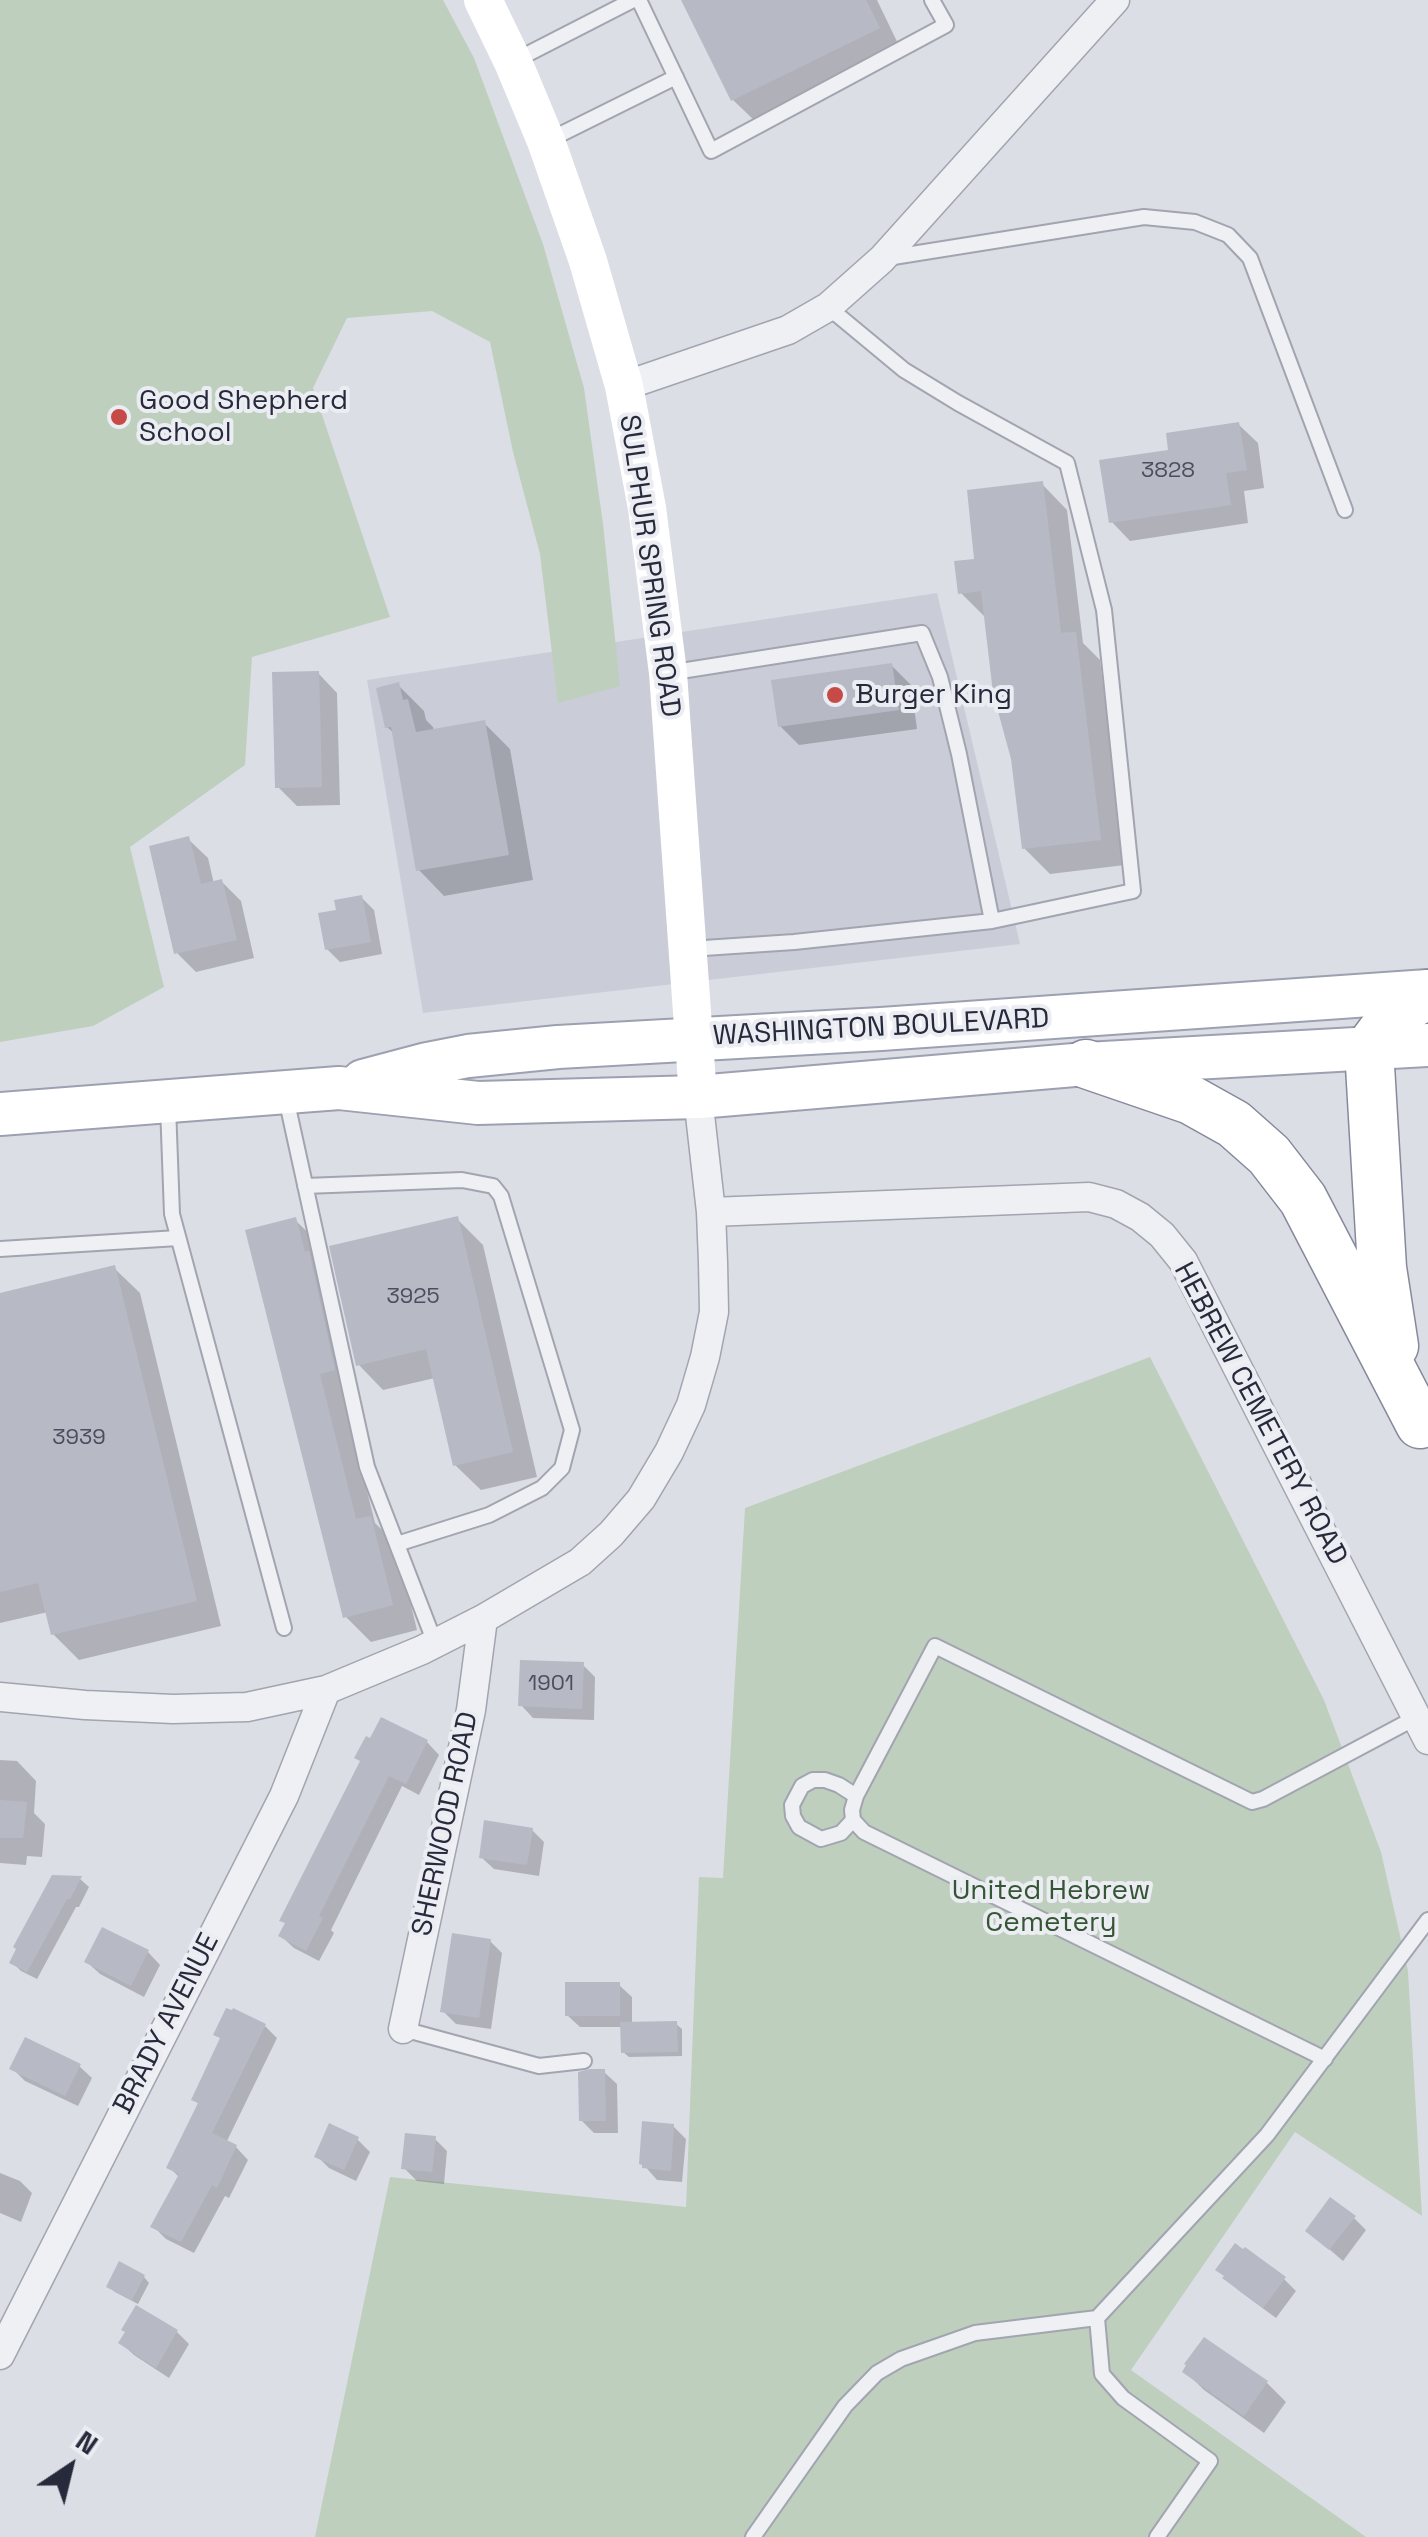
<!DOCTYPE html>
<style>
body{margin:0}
#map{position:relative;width:1428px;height:2537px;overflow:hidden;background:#dcdee6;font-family:"Space Grotesk",sans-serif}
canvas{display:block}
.north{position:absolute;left:20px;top:2417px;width:100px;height:100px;-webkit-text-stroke:8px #ebedf3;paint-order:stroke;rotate:35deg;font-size:28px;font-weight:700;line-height:40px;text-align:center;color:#272a3b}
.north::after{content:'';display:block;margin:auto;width:35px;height:45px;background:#272a3b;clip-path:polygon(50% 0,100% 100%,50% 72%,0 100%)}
</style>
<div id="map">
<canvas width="1428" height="2537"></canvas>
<div class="north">N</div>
</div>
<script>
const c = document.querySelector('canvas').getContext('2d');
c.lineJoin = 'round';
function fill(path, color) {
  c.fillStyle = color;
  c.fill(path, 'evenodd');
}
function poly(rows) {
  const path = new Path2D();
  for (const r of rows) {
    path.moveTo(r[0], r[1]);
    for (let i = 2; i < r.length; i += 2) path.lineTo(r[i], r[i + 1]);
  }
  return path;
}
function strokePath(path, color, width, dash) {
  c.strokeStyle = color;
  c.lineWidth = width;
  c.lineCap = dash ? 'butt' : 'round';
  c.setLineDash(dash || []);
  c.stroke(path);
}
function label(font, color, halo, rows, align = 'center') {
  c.font = font + ' "Space Grotesk",sans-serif';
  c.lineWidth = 8;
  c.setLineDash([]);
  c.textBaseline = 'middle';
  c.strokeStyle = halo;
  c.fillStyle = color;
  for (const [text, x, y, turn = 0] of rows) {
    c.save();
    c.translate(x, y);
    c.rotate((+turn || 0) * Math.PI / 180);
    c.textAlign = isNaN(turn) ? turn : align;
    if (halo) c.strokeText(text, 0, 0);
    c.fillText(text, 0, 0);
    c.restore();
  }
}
const built = poly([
 [937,593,1020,944,423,1013,367,680]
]);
const green = poly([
 [0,0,443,0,474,58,543,244,584,388,603,524,620,686,558,703,540,554,513,452,490,342,432,311,347,318,313,388,390,617,252,657,245,765,130,847,164,987,93,1026,0,1042],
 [1150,1357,1324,1700,1381,1852,1408,1971,1422,2216,1295,2132,1131,2370,1366,2537,315,2537,390,2177,686,2207,699,1877,723,1878,745,1508]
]);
const shadow = poly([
 [684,0,877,0,903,54,759,125,733,100],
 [1238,424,1258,443,1264,488,1244,491,1248,523,1130,541,1111,521,1171,452],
 [1042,484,1067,510,1083,643,1100,660,1125,865,1050,874,1024,848,1013,759,987,619,961,593,977,561],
 [892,666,911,685,917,729,799,745,780,726],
 [318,673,337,693,340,805,297,806,278,787],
 [398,685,424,711,426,720,433,727,434,732,484,723,510,749,533,880,444,896,419,870,395,734,387,727],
 [188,839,208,858,214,884,222,882,241,901,254,958,196,972,177,953],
 [361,897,374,910,382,954,340,962,327,949,339,912],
 [457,1219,483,1245,537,1477,481,1490,455,1465,435,1378,383,1390,358,1364],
 [295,1220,321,1245,328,1274,333,1279,359,1396,344,1399,375,1523,396,1544,417,1630,371,1642,345,1616],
 [114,1268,140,1293,221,1626,79,1660,53,1634,48,1612,0,1623,0,1295],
 [583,1665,595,1677,594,1720,533,1718,521,1705],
 [371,1741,427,1742,439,1755,419,1795,402,1786,331,1930,334,1933,319,1961,294,1948,281,1936],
 [0,1760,17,1761,36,1781,34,1813,45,1824,42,1857,27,1856,26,1865,0,1863],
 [532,1830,544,1842,539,1876,494,1869,481,1857],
 [80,1879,89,1887,79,1907,76,1907,37,1979,21,1971,12,1962],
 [490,1941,502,1953,491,2029,456,2024,443,2011],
 [148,1952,160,1965,144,1997,100,1974,87,1962],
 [619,1985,632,1997,632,2024,676,2024,682,2029,682,2056,629,2057,623,2052,623,2027,580,2027,567,2015],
 [265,2026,277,2038,226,2143,236,2147,248,2160,229,2198,225,2196,194,2253,166,2239,153,2226,180,2178,169,2167,200,2105,194,2099],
 [79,2066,92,2078,78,2106,25,2081,12,2068],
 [604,2072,617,2084,618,2133,594,2133,581,2120],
 [673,2126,686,2139,682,2182,657,2180,642,2163],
 [357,2139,370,2152,356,2181,329,2168,317,2156],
 [435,2139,447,2151,444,2184,417,2181,404,2168],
 [0,2173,20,2181,32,2193,21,2222,0,2213],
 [1354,2218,1366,2230,1343,2261,1308,2231],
 [120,2265,144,2277,149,2283,138,2304,115,2292,109,2286],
 [1225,2278,1284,2279,1296,2291,1276,2318,1238,2290],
 [177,2332,189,2344,169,2378,134,2355,121,2343],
 [1185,2371,1267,2383,1286,2402,1264,2433,1204,2390]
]);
const building = poly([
 [681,0,866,0,880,28,731,101],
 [1239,422,1247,470,1226,473,1231,505,1109,523,1099,460,1168,450,1166,433],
 [1043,481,1061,633,1076,632,1101,840,1022,849,1011,759,993,693,981,591,958,594,954,561,974,559,967,490],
 [892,663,899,710,778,727,771,680],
 [319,671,322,787,275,788,272,672],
 [399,682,403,700,408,699,416,732,485,720,509,855,416,871,391,727,385,728,376,688],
 [189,836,201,884,222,879,237,940,174,954,149,846],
 [362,895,371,942,325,950,318,913,336,910,334,900],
 [458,1216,513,1452,453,1466,426,1349,356,1366,329,1246],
 [296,1217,305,1252,309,1251,335,1370,320,1374,356,1519,371,1516,393,1605,343,1618,245,1230],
 [115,1265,197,1601,51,1635,38,1583,0,1592,0,1293],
 [520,1660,584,1662,582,1709,518,1706],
 [381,1717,428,1740,406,1784,389,1776,319,1916,323,1918,306,1951,278,1936,285,1923,279,1921,360,1761,354,1758,366,1736,370,1738],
 [0,1800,27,1802,23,1838,0,1838],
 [484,1820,533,1828,527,1865,479,1858],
 [52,1875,82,1876,70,1899,67,1899,27,1972,9,1963,16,1949,13,1947],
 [102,1927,149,1950,131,1986,84,1962],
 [452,1933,491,1939,479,2018,440,2012],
 [565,1982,620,1982,620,2016,565,2016],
 [226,2008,232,2010,233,2008,266,2024,212,2133,237,2145,217,2188,212,2185,181,2242,150,2227,179,2174,166,2168,198,2103,191,2100,220,2038,213,2035],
 [677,2021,678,2052,621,2053,620,2022],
 [25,2037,81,2064,65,2096,9,2069],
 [590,2069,605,2069,606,2121,579,2121,578,2072],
 [642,2121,674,2124,671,2171,642,2168,642,2165,639,2164],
 [329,2123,359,2137,344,2170,314,2157],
 [405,2133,436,2136,432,2172,401,2169],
 [1330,2197,1356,2216,1329,2250,1305,2231],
 [1235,2243,1243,2249,1245,2247,1286,2277,1263,2308,1222,2278,1224,2276,1215,2270],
 [119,2261,145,2275,132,2300,106,2287],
 [136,2305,178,2330,156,2368,118,2343,125,2332,121,2330],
 [1204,2337,1268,2381,1244,2416,1182,2372,1186,2365,1184,2364]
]);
const service = poly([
 [639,0,711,151,946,25,932,0],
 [514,61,633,0],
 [547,141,676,77],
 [887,258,1144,217,1195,222,1228,235,1250,258,1345,510],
 [668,673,922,633,940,677,959,754,992,921],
 [689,949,794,942,992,921,1133,891,1104,610,1067,463,958,403,904,370,828,307],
 [286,1098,367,1467,435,1643],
 [168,1106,172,1214,284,1628],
 [305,1186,462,1180,493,1186,501,1196,572,1430,562,1468,542,1488,489,1515,397,1544],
 [0,1249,178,1238],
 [853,1820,841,1833,821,1839,799,1827,793,1816,792,1805,802,1786,813,1780,825,1780,839,1785,856,1796],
 [403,2029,539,2066,584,2061],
 [1325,2059,864,1832,853,1820,852,1810,856,1796,935,1646,1252,1802,1263,1799,1417,1717],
 [1097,2318,1102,2374,1123,2398,1210,2461,1157,2537],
 [753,2537,845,2406,877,2373,901,2359,975,2333,1097,2318,1267,2135,1428,1920]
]);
const minor = poly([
 [624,386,788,330,828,307,882,259,1115,0],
 [711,1212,1089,1197,1116,1204,1140,1217,1162,1235,1183,1261,1428,1740],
 [0,1697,85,1705,173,1709,247,1707,326,1690,422,1650,483,1619,580,1562,611,1534,641,1499,669,1452,691,1405,705,1357,714,1312,713,1262,711,1212,698,1097],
 [403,2029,471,1710,483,1619],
 [0,2355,284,1796,326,1690]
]);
const secondary = poly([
 [483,0,513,62,546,141,588,261,624,386,647,508,668,673,698,1097]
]);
const primary = poly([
 [363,1081,427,1064,468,1056,558,1047,881,1029,1428,991],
 [0,1114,339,1088,478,1103,698,1097,1086,1064,1428,1045]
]);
const motorway = poly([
 [1086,1064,1191,1100,1234,1124,1269,1155,1303,1199,1420,1424],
 [1394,1346,1382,1268,1369,1049,1386,1026,1406,1007,1428,994]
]);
const markers = [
 [119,417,10,"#c64b46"],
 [835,695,10,"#c64b46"]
];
const numberNames = [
 ["3828",1168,471],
 ["3925",413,1297],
 ["3939",79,1438],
 ["1901",551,1684]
];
const poiNames = [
 ["Good Shepherd",139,401],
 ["School",139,433],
 ["Burger King",855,695]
];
const streetNames = [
 ["SULPHUR SPRING ROAD",649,566,82],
 ["WASHINGTON BOULEVARD",881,1028,-3],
 ["HEBREW CEMETERY ROAD",1260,1414,62],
 ["SHERWOOD ROAD",446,1824,-78],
 ["BRADY AVENUE",167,2024,-63]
];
const parkNames = [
 ["United Hebrew",1051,1891],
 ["Cemetery",1051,1923]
];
fill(built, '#cacdd7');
fill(green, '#bfcfbe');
fill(shadow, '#0003');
fill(building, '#b7b9c5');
strokePath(service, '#a2a4af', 18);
strokePath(minor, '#a2a4af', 31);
strokePath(primary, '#9ca0b0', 46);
strokePath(motorway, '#85899b', 51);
strokePath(service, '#eff0f4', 14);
strokePath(minor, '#eff0f4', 28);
strokePath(secondary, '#fff', 38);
strokePath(primary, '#fff', 42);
strokePath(motorway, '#fff', 48);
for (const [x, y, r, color] of markers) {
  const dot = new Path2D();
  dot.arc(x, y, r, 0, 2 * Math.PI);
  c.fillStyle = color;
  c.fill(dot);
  strokePath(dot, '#ebedf3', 4);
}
label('22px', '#4b4e5e', null, numberNames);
label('28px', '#272a3b', '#ebedf3', poiNames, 'left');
label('28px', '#272a3b', '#ebedf3', streetNames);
label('28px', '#355635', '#ebedf3', parkNames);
</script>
